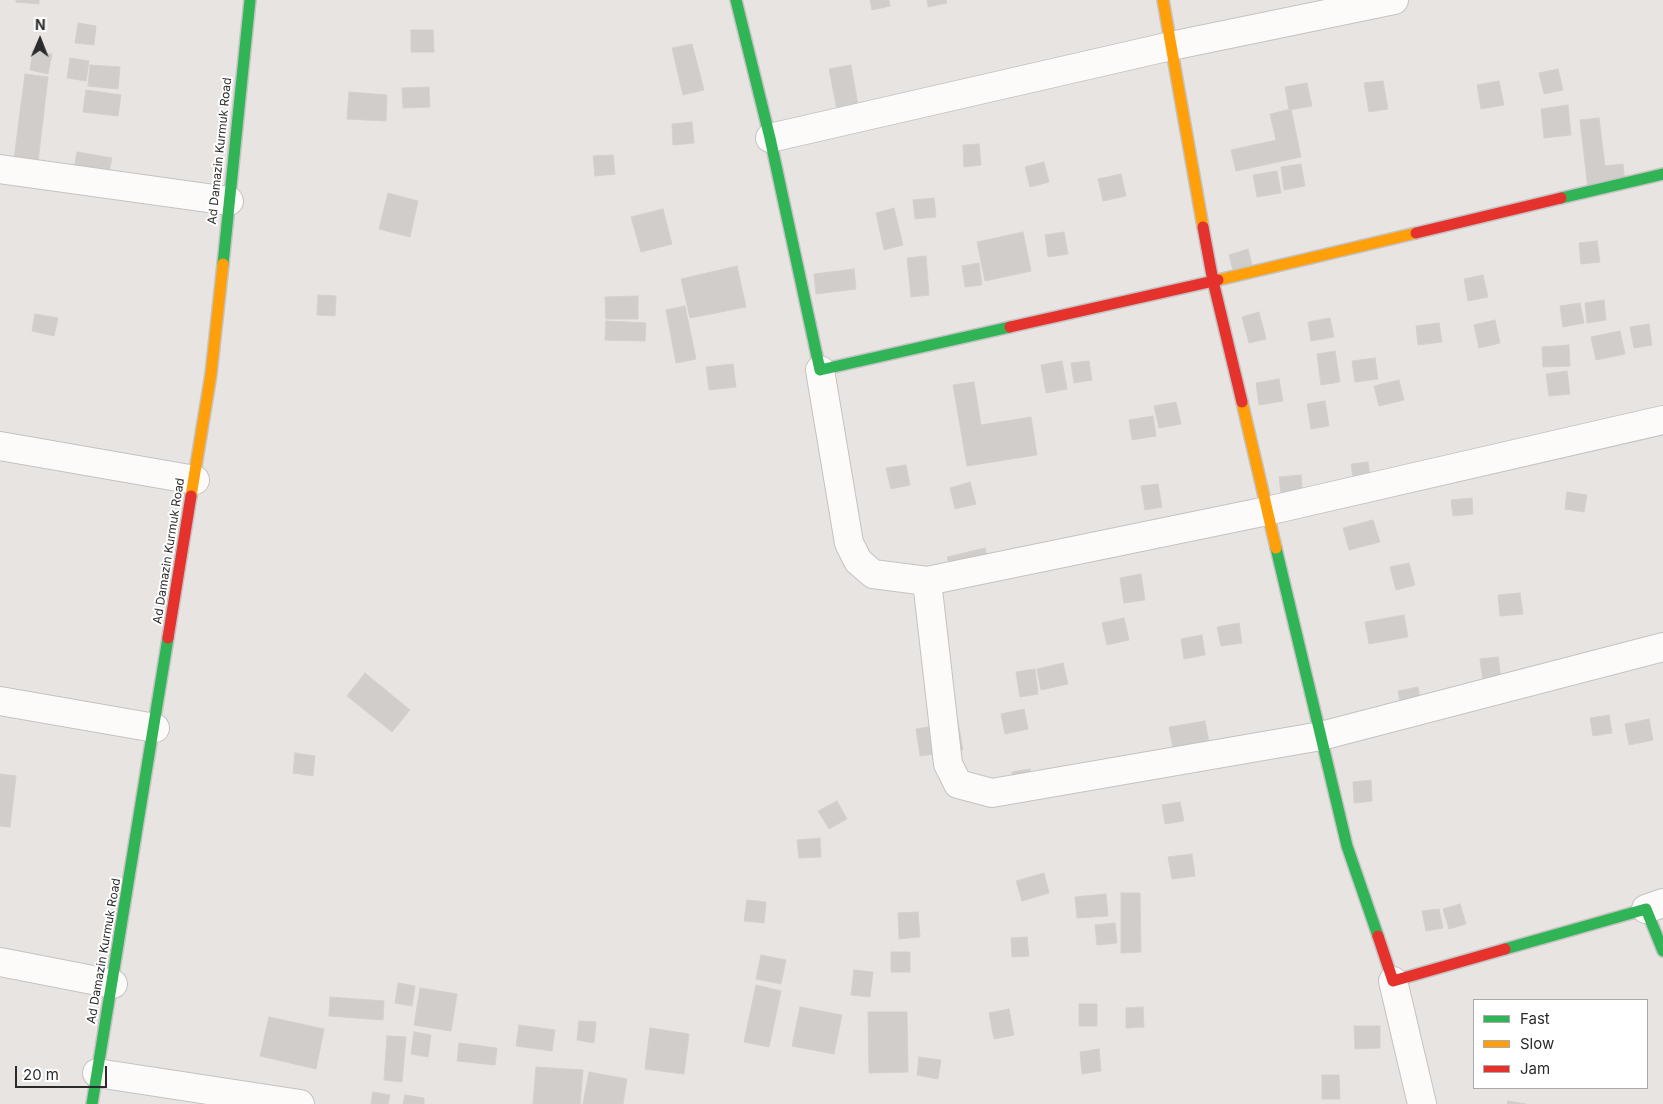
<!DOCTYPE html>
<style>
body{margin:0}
#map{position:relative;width:1663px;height:1104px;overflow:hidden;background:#e8e4e1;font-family:Inter,sans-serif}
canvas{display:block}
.legend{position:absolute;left:1473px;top:999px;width:175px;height:90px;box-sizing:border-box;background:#fff;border:1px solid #aaa;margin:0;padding:6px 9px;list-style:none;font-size:15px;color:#2b2b2b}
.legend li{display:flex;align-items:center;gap:10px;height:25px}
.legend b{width:25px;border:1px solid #aaa}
.north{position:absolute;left:15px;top:15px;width:50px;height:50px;-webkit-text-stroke:4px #fff;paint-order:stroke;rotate:1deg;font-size:14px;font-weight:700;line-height:20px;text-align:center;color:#2b2b2b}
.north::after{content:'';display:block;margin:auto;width:18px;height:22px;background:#2b2b2b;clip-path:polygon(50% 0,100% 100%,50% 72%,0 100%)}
.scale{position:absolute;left:15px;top:1066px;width:92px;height:22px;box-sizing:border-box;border:2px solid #2b2b2b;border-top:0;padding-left:6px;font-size:15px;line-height:18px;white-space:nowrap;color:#2b2b2b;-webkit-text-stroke:4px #fff;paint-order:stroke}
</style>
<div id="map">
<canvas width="1663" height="1104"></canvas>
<ul class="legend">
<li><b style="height:6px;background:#30b455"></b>Fast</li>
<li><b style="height:6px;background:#ff9f0a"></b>Slow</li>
<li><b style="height:6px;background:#e5322d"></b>Jam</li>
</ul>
<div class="north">N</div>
<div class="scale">20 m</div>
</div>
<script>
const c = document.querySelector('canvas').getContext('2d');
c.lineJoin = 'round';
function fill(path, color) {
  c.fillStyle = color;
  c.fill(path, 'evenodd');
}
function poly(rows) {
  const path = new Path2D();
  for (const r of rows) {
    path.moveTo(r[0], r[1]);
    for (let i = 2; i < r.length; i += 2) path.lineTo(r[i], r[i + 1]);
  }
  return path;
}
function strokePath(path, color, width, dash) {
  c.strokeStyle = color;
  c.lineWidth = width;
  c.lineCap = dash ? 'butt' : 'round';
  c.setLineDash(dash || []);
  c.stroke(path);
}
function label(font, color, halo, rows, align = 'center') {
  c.font = font + ' Inter,sans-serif';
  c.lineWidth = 4;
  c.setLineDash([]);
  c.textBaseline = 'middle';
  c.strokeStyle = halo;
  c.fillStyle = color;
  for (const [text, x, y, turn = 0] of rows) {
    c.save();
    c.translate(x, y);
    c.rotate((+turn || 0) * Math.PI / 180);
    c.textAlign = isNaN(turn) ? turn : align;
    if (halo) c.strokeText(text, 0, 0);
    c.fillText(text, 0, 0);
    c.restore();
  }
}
const building = poly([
 [16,0,39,0,39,4,16,2,16,0],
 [870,0,889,0,890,6,872,10,870,0],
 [927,0,946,0,947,3,928,7,927,0],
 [78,23,96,26,94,45,75,43,78,23],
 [411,30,433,30,434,52,411,52,411,30],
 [692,44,704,90,683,95,672,48,692,44],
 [33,51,52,54,48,74,30,70,33,51],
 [70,58,89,61,86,81,67,78,70,58],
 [90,65,120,67,118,89,88,86,90,65],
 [851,65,858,105,837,110,829,69,851,65],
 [1558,69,1563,90,1544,94,1539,73,1558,69],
 [25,74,48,77,37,170,13,167,25,74],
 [1383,81,1388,109,1369,112,1364,83,1383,81],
 [1499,81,1504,105,1481,109,1477,85,1499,81],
 [1307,83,1312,106,1289,110,1285,87,1307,83],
 [429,87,430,107,403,108,402,88,429,87],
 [86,90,121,95,118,116,83,112,86,90],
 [349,92,387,95,386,121,347,119,349,92],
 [1568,105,1571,135,1544,138,1541,109,1568,105],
 [1291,109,1301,157,1236,171,1231,150,1276,140,1270,114,1291,109],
 [1599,118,1605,166,1623,164,1625,184,1588,189,1580,120,1599,118],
 [692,122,694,143,673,145,672,124,692,122],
 [979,144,981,165,964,167,963,145,979,144],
 [77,152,112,158,107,181,73,174,77,152],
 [613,155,615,174,595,176,593,156,613,155],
 [1044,162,1049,182,1030,187,1025,167,1044,162],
 [1301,164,1305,186,1284,190,1281,167,1301,164],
 [1277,171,1281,193,1257,197,1253,175,1277,171],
 [1121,174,1126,196,1103,201,1098,179,1121,174],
 [388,193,418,201,410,237,379,229,388,193],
 [934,198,936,217,915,219,913,200,934,198],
 [894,208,903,245,884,250,876,213,894,208],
 [663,209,672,244,641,252,631,217,663,209],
 [1023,232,1031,271,985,281,977,242,1023,232],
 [1064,232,1068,254,1048,257,1045,235,1064,232],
 [1597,241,1600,262,1581,264,1579,243,1597,241],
 [1248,249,1253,268,1234,274,1229,255,1248,249],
 [926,256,929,295,911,297,907,258,926,256],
 [979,263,982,285,965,287,962,266,979,263],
 [737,266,746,307,690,318,681,279,737,266],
 [854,269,856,289,816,294,814,274,854,269],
 [1483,275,1488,297,1468,301,1464,279,1483,275],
 [318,295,336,296,335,316,317,315,318,295],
 [638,296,638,319,606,319,605,297,638,296],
 [1604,300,1606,320,1587,323,1585,303,1604,300],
 [1580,303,1584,323,1563,327,1560,306,1580,303],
 [685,306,696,359,676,363,666,310,685,306],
 [1259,312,1266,339,1249,343,1242,317,1259,312],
 [35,314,58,318,54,336,32,331,35,314],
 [1330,318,1334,337,1311,341,1308,322,1330,318],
 [1495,320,1500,343,1479,348,1474,325,1495,320],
 [606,321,646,323,645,341,605,340,606,321],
 [1439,323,1442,342,1418,345,1416,326,1439,323],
 [1649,324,1652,345,1634,348,1630,327,1649,324],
 [1620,331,1625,354,1596,360,1591,337,1620,331],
 [1569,345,1570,366,1543,367,1542,347,1569,345],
 [1335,351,1340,382,1321,385,1317,354,1335,351],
 [1375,358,1378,379,1355,382,1352,361,1375,358],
 [1062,361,1067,389,1046,393,1041,365,1062,361],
 [1089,361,1092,380,1074,383,1071,363,1089,361],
 [733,364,736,387,709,390,706,367,733,364],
 [1567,371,1570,394,1549,396,1546,374,1567,371],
 [1279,379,1283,401,1259,405,1256,383,1279,379],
 [1399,380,1404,400,1379,406,1374,386,1399,380],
 [974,382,981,425,1031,417,1037,455,967,466,953,385,974,382],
 [1325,401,1329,426,1311,429,1307,404,1325,401],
 [1176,402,1181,424,1159,428,1154,406,1176,402],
 [1153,416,1156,436,1132,440,1129,420,1153,416],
 [1368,462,1371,483,1354,485,1351,464,1368,462],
 [906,465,910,485,891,489,886,468,906,465],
 [1301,475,1303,498,1282,501,1279,477,1301,475],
 [970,482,976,504,955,509,950,488,970,482],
 [1158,484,1162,507,1145,510,1141,486,1158,484],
 [1567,492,1587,495,1584,512,1565,509,1567,492],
 [1472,498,1473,514,1453,516,1451,500,1472,498],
 [1373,520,1380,542,1349,550,1343,528,1373,520],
 [985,548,990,570,953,579,947,557,985,548],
 [1409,563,1415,585,1396,590,1390,567,1409,563],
 [1141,574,1145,600,1124,603,1120,578,1141,574],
 [1520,593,1523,614,1500,616,1498,595,1520,593],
 [1404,615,1408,637,1369,644,1365,622,1404,615],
 [1124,618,1129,640,1107,645,1102,623,1124,618],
 [1239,623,1242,643,1221,646,1217,627,1239,623],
 [1202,635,1205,655,1184,659,1181,639,1202,635],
 [1498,657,1501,679,1483,682,1480,659,1498,657],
 [1063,663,1068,684,1041,690,1037,669,1063,663],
 [1035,669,1038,694,1020,697,1016,672,1035,669],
 [365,673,410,710,392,732,347,696,365,673],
 [1418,687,1422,709,1402,713,1398,691,1418,687],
 [1024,709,1028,729,1005,734,1001,714,1024,709],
 [1609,715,1612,733,1593,736,1590,718,1609,715],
 [1649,719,1653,740,1629,745,1625,724,1649,719],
 [1205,721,1209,742,1173,749,1169,727,1205,721],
 [958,722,963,750,920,756,916,729,958,722],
 [295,753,315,756,313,776,293,773,295,753],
 [1030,769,1033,788,1015,791,1012,772,1030,769],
 [0,774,16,776,10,827,0,826,0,774],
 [1371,780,1372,801,1354,803,1353,782,1371,780],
 [837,801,847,819,829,829,818,811,837,801],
 [1180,802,1184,821,1165,824,1162,805,1180,802],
 [820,838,821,857,799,858,797,840,820,838],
 [1192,854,1195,876,1172,879,1168,857,1192,854],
 [1044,873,1049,893,1022,901,1016,881,1044,873],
 [1121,893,1140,893,1141,952,1121,953,1121,893],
 [1106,894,1108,916,1077,918,1075,897,1106,894],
 [747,900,766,902,764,923,744,921,747,900],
 [1460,904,1466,924,1449,929,1443,909,1460,904],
 [1439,909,1443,928,1426,931,1422,911,1439,909],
 [918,912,920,937,899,939,898,913,918,912],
 [1115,923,1117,943,1097,945,1095,925,1115,923],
 [1027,937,1029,956,1012,957,1011,938,1027,937],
 [891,952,910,952,910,972,891,972,891,952],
 [761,955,786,960,781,984,756,979,761,955],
 [854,970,873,972,870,997,851,995,854,970],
 [398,983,415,986,412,1006,395,1003,398,983],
 [756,985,781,991,769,1047,744,1042,756,985],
 [420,988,457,994,451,1031,414,1025,420,988],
 [330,997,384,1001,383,1020,329,1016,330,997],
 [1079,1004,1097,1004,1097,1026,1079,1026,1079,1004],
 [800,1007,842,1015,834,1054,792,1046,800,1007],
 [1143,1007,1144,1027,1126,1028,1126,1008,1143,1007],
 [1009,1009,1014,1035,994,1039,989,1013,1009,1009],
 [868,1012,907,1012,908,1072,869,1073,868,1012],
 [269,1017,324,1029,316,1069,260,1056,269,1017],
 [579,1021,596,1022,594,1043,577,1040,579,1021],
 [519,1025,555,1030,552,1051,516,1046,519,1025],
 [1354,1026,1380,1026,1380,1048,1355,1049,1354,1026],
 [650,1028,689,1034,684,1074,645,1069,650,1028],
 [414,1032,431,1035,428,1057,411,1054,414,1032],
 [387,1036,406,1037,402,1082,384,1080,387,1036],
 [459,1043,497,1048,495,1065,457,1061,459,1043],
 [1099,1049,1101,1071,1082,1074,1080,1052,1099,1049],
 [919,1057,941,1060,938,1079,917,1075,919,1057],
 [536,1067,583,1070,580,1104,533,1104,536,1067],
 [589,1072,627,1079,623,1104,583,1104,589,1072],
 [1322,1075,1339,1075,1340,1099,1322,1099,1322,1075],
 [373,1092,390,1095,388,1104,371,1104,373,1092],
 [405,1095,424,1098,424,1104,403,1104,405,1095],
 [1508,1101,1526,1104,1507,1104,1508,1101]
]);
const street = poly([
 [770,138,1171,46,1394,0],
 [0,169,229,201],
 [820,370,849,543,858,561,873,574,927,581,1267,511,1663,420],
 [0,446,195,480],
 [927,581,948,764,958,784,992,793,1321,736,1663,647],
 [0,701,155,728],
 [1646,909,1663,903],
 [0,962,113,984],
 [1393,981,1422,1104],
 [97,1073,300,1104]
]);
const fast = poly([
 [736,0,770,138,820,370,1010,327],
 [1561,198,1663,174],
 [223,264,250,0],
 [1276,548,1347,846,1378,936],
 [1505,949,1646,909,1663,951],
 [92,1104,168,638]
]);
const slow = poly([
 [1163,0,1203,227],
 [1218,280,1416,233],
 [1242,402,1276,548],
 [191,496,211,374,223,264]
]);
const jam = poly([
 [1203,227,1213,281,1242,402],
 [1416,233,1561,198],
 [1010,327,1218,280],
 [168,638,191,496],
 [1378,936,1393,981,1505,949]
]);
const streetNames = [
 ["Ad Damazin Kurmuk Road",220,151,-84],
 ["Ad Damazin Kurmuk Road",169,551,-81],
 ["Ad Damazin Kurmuk Road",104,951,-80]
];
fill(building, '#d0cdca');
strokePath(building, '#d3d0cd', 1);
strokePath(street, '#c4c3c3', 30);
strokePath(fast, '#c4c3c3', 14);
strokePath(slow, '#c4c3c3', 14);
strokePath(jam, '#c4c3c3', 14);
strokePath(street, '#fcfbfa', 28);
strokePath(fast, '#30b455', 11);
strokePath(slow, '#ff9f0a', 11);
strokePath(jam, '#e5322d', 11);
label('12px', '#2b2b2b', '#fff', streetNames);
</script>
